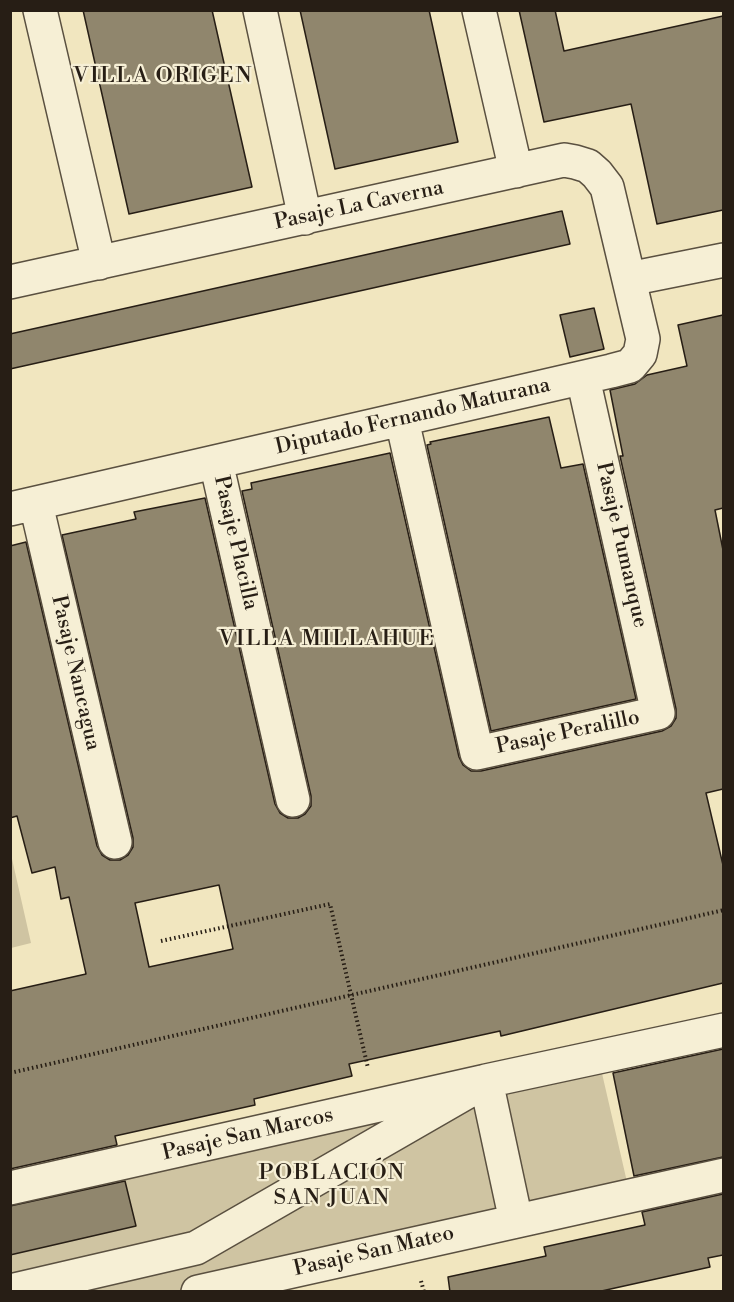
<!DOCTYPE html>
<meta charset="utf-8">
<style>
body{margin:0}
#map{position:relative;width:734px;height:1302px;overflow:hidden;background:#f1e6bf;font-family:"Libre Bodoni",serif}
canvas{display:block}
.frame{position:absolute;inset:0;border:12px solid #271e15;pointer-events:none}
</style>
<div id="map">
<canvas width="734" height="1302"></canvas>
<div class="frame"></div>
</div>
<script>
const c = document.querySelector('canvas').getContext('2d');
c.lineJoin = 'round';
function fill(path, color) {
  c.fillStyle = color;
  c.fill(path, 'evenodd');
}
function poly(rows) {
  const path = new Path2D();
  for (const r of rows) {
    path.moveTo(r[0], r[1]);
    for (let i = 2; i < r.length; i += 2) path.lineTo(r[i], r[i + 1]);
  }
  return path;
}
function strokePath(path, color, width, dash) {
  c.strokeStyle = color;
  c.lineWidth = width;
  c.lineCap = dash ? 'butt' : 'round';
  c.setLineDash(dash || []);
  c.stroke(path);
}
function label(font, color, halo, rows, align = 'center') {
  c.font = font + ' "Libre Bodoni",serif';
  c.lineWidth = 4.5;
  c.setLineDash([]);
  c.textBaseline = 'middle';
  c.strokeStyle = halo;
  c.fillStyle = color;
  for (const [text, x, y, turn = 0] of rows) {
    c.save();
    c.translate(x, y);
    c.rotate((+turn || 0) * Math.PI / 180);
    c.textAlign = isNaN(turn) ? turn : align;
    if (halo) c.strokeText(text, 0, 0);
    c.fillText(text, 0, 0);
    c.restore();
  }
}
const green = poly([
 [10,850,31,943,11,948,10,948],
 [598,1056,630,1195,198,1291,11,1292,10,1189]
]);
const building = poly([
 [83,10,212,10,252,187,129,214,83,10],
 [300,10,429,10,458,142,335,169,300,10],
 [519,10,555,10,564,51,723,16,723,210,657,224,631,104,544,122,519,10],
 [562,211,570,244,10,369,10,334,562,211],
 [594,308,604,349,570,357,560,315,594,308],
 [723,315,723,508,715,510,723,550,723,789,706,793,723,865,723,983,501,1036,500,1031,349,1064,352,1076,254,1099,255,1105,115,1136,117,1145,10,1169,10,991,86,974,69,897,61,899,55,867,32,873,17,816,10,818,10,546,26,542,97,846,102,855,110,860,120,860,128,855,133,847,133,838,62,535,136,519,134,512,205,498,275,804,280,813,288,818,298,818,305,814,311,806,311,796,242,491,252,489,251,483,390,453,459,757,463,765,471,771,481,771,662,731,671,726,676,718,676,709,620,456,623,456,610,390,635,384,647,375,687,366,678,325,723,315],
 [219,885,233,949,149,967,135,903,219,885],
 [549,417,561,468,583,464,636,699,491,731,427,445,431,444,430,442,549,417],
 [723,1049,723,1157,634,1176,613,1073,723,1049],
 [125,1181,136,1226,10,1255,10,1206,125,1181],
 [723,1194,723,1255,708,1258,710,1267,597,1292,450,1292,448,1277,546,1256,544,1247,645,1225,642,1212,723,1194]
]);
const path = poly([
 [161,941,330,904,368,1068],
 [10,1073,724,910],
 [421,1281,424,1292]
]);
const street = poly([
 [40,10,99,263],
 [260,10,305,218],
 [479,10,516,171],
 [629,279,724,260],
 [10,282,564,160,575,162,588,166,597,174,607,187,643,339,640,354,630,366,611,371,10,509],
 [402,420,477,753,658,713,583,378],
 [216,462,293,800],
 [36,504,115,842],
 [10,1188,486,1081,516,1221],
 [10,1291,196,1248,486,1081,724,1030],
 [198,1292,724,1175]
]);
const streetNames = [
 ["Pasaje La Caverna",359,206,-12],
 ["Diputado Fernando Maturana",413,417,-13],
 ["Pasaje Placilla",235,543,77],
 ["Pasaje Pumanque",621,545,77],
 ["Pasaje Nancagua",75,673,77],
 ["Pasaje Peralillo",568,733,-12],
 ["Pasaje San Marcos",248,1135,-13],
 ["Pasaje San Mateo",374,1252,-13]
];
const neighbourhoodNames = [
 ["VILLA ORIGEN",163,77],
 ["VILLA MILLAHUE",327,640],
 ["POBLACIÓN",332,1174],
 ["SAN JUAN",332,1199]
];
fill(green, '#cfc4a2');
fill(building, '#90866d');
strokePath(building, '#271e15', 1.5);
strokePath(street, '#5a5040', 36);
strokePath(path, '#271e15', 4, [1.5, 3]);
strokePath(street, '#f6efd5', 33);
label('21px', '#271e15', '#f6efd5', streetNames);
c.letterSpacing = '1.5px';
label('22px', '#271e15', '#f6efd5', neighbourhoodNames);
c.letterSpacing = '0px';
</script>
